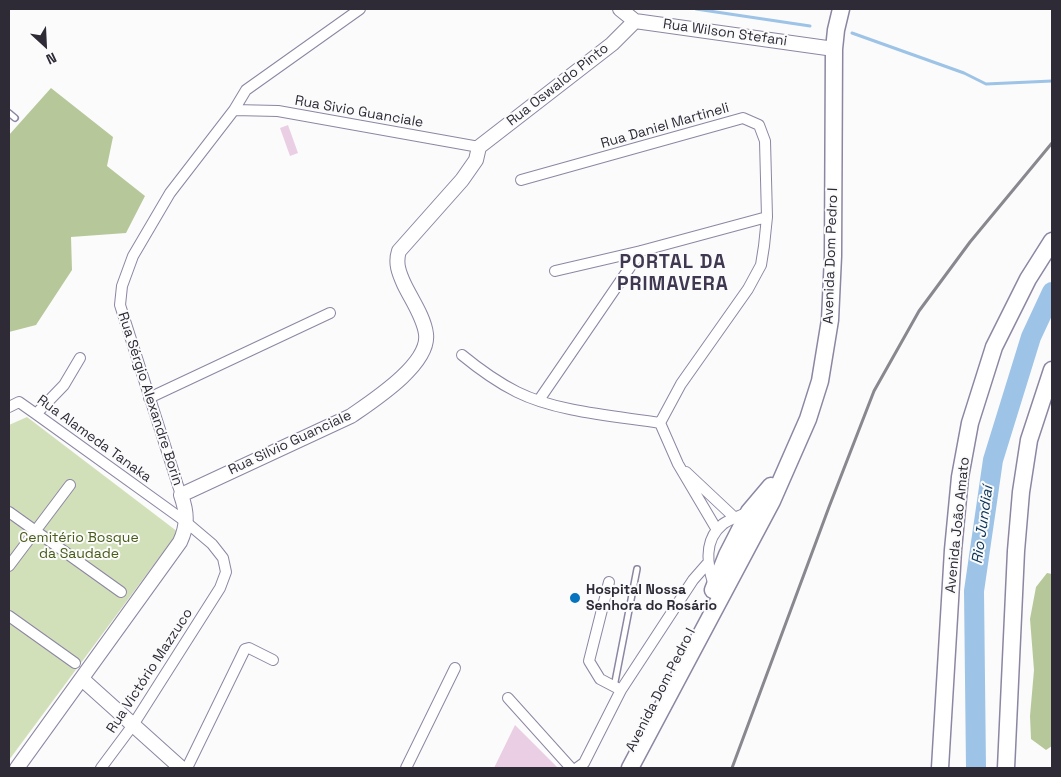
<!DOCTYPE html>
<html>
<head>
<meta charset="utf-8">
<style>
  body { margin:0 }
  #map { position:relative; width:1061px; height:777px; overflow:hidden; background:#fbfbfb; font-family:"Space Grotesk",sans-serif }
  canvas { display:block }
  .frame { position:absolute; inset:0; border:10px solid #2e2b37; pointer-events:none }
  .north { position:absolute; left:20px; top:20px; width:50px; height:50px; -webkit-text-stroke:4px #fbfbfb; paint-order:stroke; rotate:155deg; font-size:14px; font-weight:700; line-height:20px; text-align:center; color:#2e2b37 }
  .north::after { content:''; display:block; margin:auto; width:18px; height:22px; background:#2e2b37; clip-path:polygon(50% 0,100% 100%,50% 72%,0 100%) }
</style>
</head>
<body>
<div id="map">
<canvas width="1061" height="777"></canvas>
<div class="frame"></div>
<div class="north">N</div>
</div>
<script>
const ctx = document.querySelector('canvas').getContext('2d');
ctx.lineJoin = 'round';
function fillPath(path, color) {
  ctx.fillStyle = color;
  ctx.fill(path, 'evenodd');
}
function stroke(path, color, width, dash) {
  ctx.strokeStyle = color;
  ctx.lineWidth = width;
  ctx.lineCap = dash ? 'butt' : 'round';
  ctx.setLineDash(dash || []);
  ctx.stroke(path);
}
function write(font, color, halo, rows, align = 'center') {
  ctx.font = font + ' "Space Grotesk",sans-serif';
  ctx.lineWidth = 4;
  ctx.setLineDash([]);
  ctx.textBaseline = 'middle';
  ctx.strokeStyle = halo;
  ctx.fillStyle = color;
  for (const [text, x, y, turn = 0] of rows) {
    ctx.save();
    ctx.translate(x, y);
    ctx.rotate((+turn || 0) * Math.PI / 180);
    ctx.textAlign = isNaN(turn) ? turn : align;
    if (halo) ctx.strokeText(text, 0, 0);
    ctx.fillText(text, 0, 0);
    ctx.restore();
  }
}
fillPath(new Path2D(`
  M27,417L178,532L9,760V425Z`), '#d2e0ba');
fillPath(new Path2D(`
  M51,88L113,137L107,166L145,196L126,233L71,237L72,270L36,325L9,332V135Z
  M1047,573L1052,574V746L1046,750L1031,739L1030,716L1034,670L1030,619L1036,587Z`), '#b6c89a');
stroke(new Path2D(`
  M696,9L810,26
  M852,33L964,73L986,84L1052,81`), '#9dc3e7', 3);
stroke(new Path2D(`
  M976,768L974,591L993,460L1031,337L1052,292`), '#9dc3e7', 20);
fillPath(new Path2D(`
  M288,125L298,153L290,156L280,128Z
  M515,725L558,768H494Z`), '#eacee4');
const lane = new Path2D(`
  M9,113L15,118
  M614,687L637,569`);
const street = new Path2D(`
  M234,110L278,111L479,147
  M521,180L743,118L759,125L765,141L767,217L764,246L761,265L748,289L681,384L660,423
  M555,271L641,251L767,217
  M462,355C479,369 497,382 517,392C557,412 615,416 660,423
  M149,398L330,313
  M539,400L641,251
  M9,407L19,402L36,414L186,522L212,544L223,558L226,572L220,588L133,725L101,768
  M36,414L64,385L80,358
  M660,423L678,464L717,530
  M686,472L735,518
  M181,495L120,305L122,286L133,256L170,193L234,110L246,90L360,9
  M9,512L121,592
  M9,566L70,485
  M609,582L589,661L600,679L621,690L693,580L707,564
  M714,586C707,565 703,540 723,524C730,519 740,516 748,512
  M9,616L75,663
  M508,698L571,768
  M187,768L245,649L249,648L273,660
  M406,768L455,668
  M577,768L584,763L621,690`);
const secondary = new Path2D(`
  M620,9L635,21L834,49
  M82,679L181,768
  M17,768L180,542C188,525 187,512 181,495L351,416C374,400 430,364 426,334C424,317 411,299 404,284C399,273 395,263 399,251L462,180L476,160L479,147L612,44L635,21`);
const primary = new Path2D(`
  M713,590L727,555L749,512L771,486
  M630,768L772,501L808,419L820,381L830,320L833,256L834,49L836,30L841,9
  M940,768L953,550L960,477L970,423L994,347L1028,279L1052,241
  M1006,768L1016,551L1021,492L1029,440L1052,370`);
stroke(lane, '#8d86a2', 8);
stroke(street, '#8d86a2', 12);
stroke(secondary, '#8d86a2', 16);
stroke(primary, '#8d86a2', 19);
stroke(lane, '#fff', 5);
stroke(street, '#fff', 10);
stroke(secondary, '#fff', 14);
stroke(primary, '#fff', 16);
stroke(new Path2D(`
  M732,768L829,507L874,391L919,311L970,242L1052,143`), '#8a888f', 3);
for (const [x, y, r, color] of [
  [575,598,6,"#0573be"]
]) {
  const dot = new Path2D();
  dot.arc(x, y, r, 0, 2 * Math.PI);
  ctx.fillStyle = color;
  ctx.fill(dot);
  stroke(dot, '#fbfbfb', 2);
}
write('14px', '#2e2b37', '#fbfbfb', [
  ["Rua Wilson Stefani",725,33,8],
  ["Rua Oswaldo Pinto",558,85,-38],
  ["Rua Sivio Guanciale",359,112,10],
  ["Rua Daniel Martineli",665,126,-16],
  ["Avenida Dom Pedro I",831,256,-88],
  ["Rua Sérgio Alexandre Borin",150,399,72],
  ["Rua Alameda Tanaka",94,439,36],
  ["Rua Silvio Guanciale",290,443,-25],
  ["Avenida João Amato",958,525,-84],
  ["Rua Victório Mazzuco",150,671,-57],
  ["Avenida Dom Pedro I",661,690,-63]
]);
write('14px', '#485c18', '#fbfbfb', [
  ["Cemitério Bosque",79,538],
  ["da Saudade",79,554]
]);
write('bold 14px', '#2e2b37', '#fbfbfb', [
  ["Hospital Nossa",586,590],
  ["Senhora do Rosário",586,606]
], 'left');
write('italic 15px', '#0a3558', '#fbfbfb', [
  ["Rio Jundiaí",983,525,-82]
]);
ctx.letterSpacing = '1px';
write('bold 19px', '#3f3850', '#fbfbfb', [
  ["PORTAL DA",673,263],
  ["PRIMAVERA",673,285]
]);
ctx.letterSpacing = '0px';
</script>
</body>
</html>
